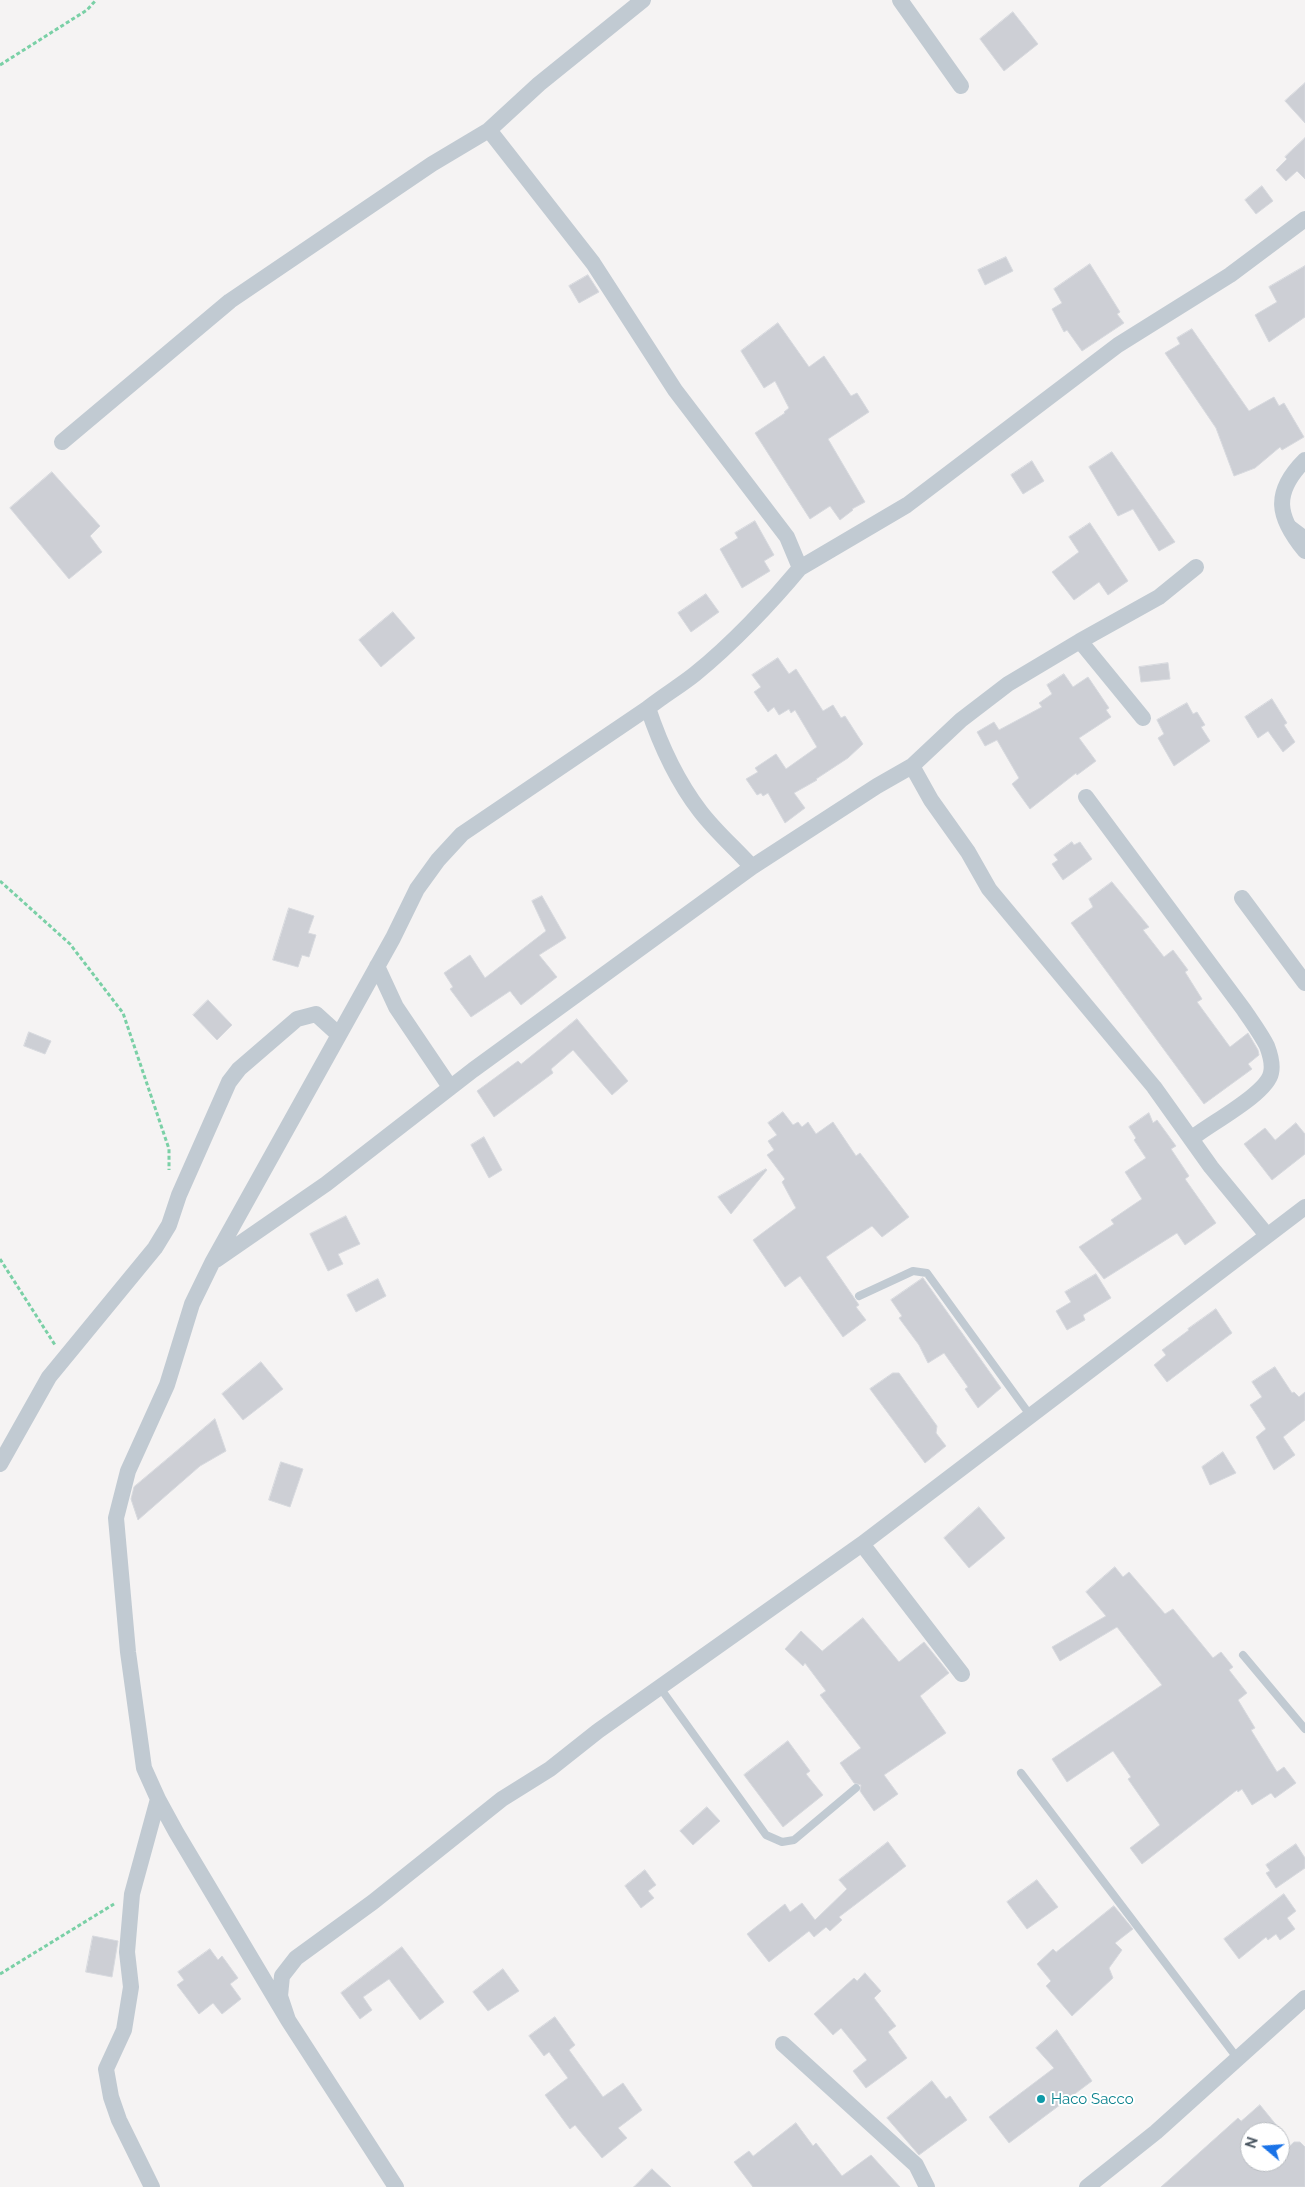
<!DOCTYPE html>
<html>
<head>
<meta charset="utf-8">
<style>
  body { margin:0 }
  #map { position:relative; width:1305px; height:2187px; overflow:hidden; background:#f5f3f3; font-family:Raleway,sans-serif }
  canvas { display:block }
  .north { position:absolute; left:1240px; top:2122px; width:50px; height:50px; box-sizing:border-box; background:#fff; border:1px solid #b7bbc0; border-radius:50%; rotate:288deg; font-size:14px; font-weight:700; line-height:20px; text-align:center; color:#4a5661 }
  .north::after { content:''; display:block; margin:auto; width:18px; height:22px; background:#1a73e8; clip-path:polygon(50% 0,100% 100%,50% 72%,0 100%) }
</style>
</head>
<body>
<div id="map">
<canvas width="1305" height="2187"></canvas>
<div class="north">N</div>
</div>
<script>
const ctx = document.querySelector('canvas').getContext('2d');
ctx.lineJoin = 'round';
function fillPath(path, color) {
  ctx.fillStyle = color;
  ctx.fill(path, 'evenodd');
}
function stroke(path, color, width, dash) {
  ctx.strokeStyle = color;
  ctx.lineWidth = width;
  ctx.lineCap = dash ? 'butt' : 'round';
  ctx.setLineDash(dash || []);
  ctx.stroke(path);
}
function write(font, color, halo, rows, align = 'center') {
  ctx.font = font + ' Raleway,sans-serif';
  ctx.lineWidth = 4;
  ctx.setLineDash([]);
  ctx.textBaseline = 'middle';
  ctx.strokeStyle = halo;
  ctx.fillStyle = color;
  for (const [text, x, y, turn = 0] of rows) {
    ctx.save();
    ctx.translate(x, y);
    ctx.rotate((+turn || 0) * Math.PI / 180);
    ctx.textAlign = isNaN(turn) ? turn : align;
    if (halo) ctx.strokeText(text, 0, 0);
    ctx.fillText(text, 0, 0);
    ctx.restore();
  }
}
const building = new Path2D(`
  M1013,12L1038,44L1004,71L980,39Z
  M1305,83V123L1285,101Z
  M1305,138V179L1297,171L1286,181L1276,170L1287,159L1285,157Z
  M1262,186L1273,201L1256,214L1245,200Z
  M1006,257L1013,271L985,285L978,270Z
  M1090,264L1120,312L1117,314L1124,323L1082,351L1067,330L1064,332L1052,309L1062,303L1054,289Z
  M1305,266V317L1269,342L1255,315L1277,302L1269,287Z
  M588,275L599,292L579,303L569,286Z
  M778,323L809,367L824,356L851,396L857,393L869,412L828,439L865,502L852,509L853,510L840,520L830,506L810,519L755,433L785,413L784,412L789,408L775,381L764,388L741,351Z
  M1192,329L1249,411L1274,397L1279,406L1284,403L1304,437L1282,450L1280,447L1255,468L1234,476L1216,428L1165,353L1180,344L1177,338Z
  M1112,452L1175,542L1159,551L1133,509L1118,516L1089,467Z
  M1032,461L1044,481L1023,494L1011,475Z
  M52,472L100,526L90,536L102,552L69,579L10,508Z
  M755,521L774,555L764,561L770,571L742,588L720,549L738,538L735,533Z
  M1090,523L1128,581L1108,595L1099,582L1074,600L1052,572L1079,552L1069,537Z
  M706,594L719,612L691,632L678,613Z
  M393,612L415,638L381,667L359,640Z
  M778,658L789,674L796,669L823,711L833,705L841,718L845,716L863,744L848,758L816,779L817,780L794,793L805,808L785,823L768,793L763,796L761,793L757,795L746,779L758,772L755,768L776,754L786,769L817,747L795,710L791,713L789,709L779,715L774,707L768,712L754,692L761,687L752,675Z
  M1168,663L1170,679L1141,682L1139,667Z
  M1064,674L1073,687L1088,677L1109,708L1106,710L1111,717L1079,738L1096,761L1077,775L1076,773L1030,809L1012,784L1019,778L997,740L985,746L977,732L994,722L999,730L1042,707L1039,703L1052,694L1047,685Z
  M1272,699L1287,723L1284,725L1295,742L1283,752L1268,731L1258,738L1245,717Z
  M1187,703L1193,714L1197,712L1205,725L1201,727L1210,741L1174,766L1158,738L1164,734L1157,720Z
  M1072,842L1074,845L1080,842L1092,859L1063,880L1052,864L1058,860L1054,855Z
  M1112,882L1149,927L1143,930L1164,957L1173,950L1188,970L1185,972L1202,999L1197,1002L1230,1047L1248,1033L1258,1050L1259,1055L1248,1064L1252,1069L1204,1104L1071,923L1093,907L1089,899Z
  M542,896L566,938L539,955L557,977L521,1005L510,991L471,1017L450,989L453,987L444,973L470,955L485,978L546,931L532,901Z
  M289,908L314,916L308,933L316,935L309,957L302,955L298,967L273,960Z
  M208,1000L232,1025L217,1040L193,1015Z
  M577,1019L628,1081L612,1095L573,1050L551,1069L553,1073L494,1117L477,1091L518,1061L521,1064Z
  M29,1032L51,1041L45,1054L24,1046Z
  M783,1112L793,1125L798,1122L802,1127L808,1122L816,1134L833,1122L856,1156L860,1153L909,1217L882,1237L872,1226L826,1257L859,1305L856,1307L866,1320L843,1337L800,1276L785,1287L753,1240L796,1208L782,1182L785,1179L767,1155L774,1150L768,1141L777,1135L768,1123Z
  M1149,1113L1153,1123L1157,1120L1176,1146L1171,1149L1189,1176L1185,1179L1216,1223L1185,1245L1177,1233L1104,1279L1079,1247L1114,1224L1111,1220L1142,1199L1125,1172L1146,1158L1134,1140L1136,1138L1129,1127Z
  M1296,1123L1305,1134V1154L1272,1180L1244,1144L1265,1128L1275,1140Z
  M484,1137L502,1170L489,1178L471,1145Z
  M766,1169L767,1170L731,1214L718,1197Z
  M346,1216L360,1244L338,1254L343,1264L328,1271L310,1234Z
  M1096,1274L1111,1298L1083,1315L1085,1320L1067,1330L1056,1311L1071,1302L1065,1292Z
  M923,1278L1001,1388L978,1408L965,1389L968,1387L944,1353L928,1363L919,1345L899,1318L902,1316L891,1300Z
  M378,1279L386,1296L356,1312L347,1295Z
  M1216,1309L1232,1333L1167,1382L1154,1365L1166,1355L1162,1350L1189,1330L1188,1329Z
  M261,1362L283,1389L243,1420L222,1394Z
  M1275,1367L1292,1393L1294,1392L1299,1397L1305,1392V1420L1283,1437L1295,1455L1274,1470L1256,1437L1266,1429L1250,1405L1262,1397L1252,1382Z
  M893,1373H899L937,1426L936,1433L946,1446L925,1463L870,1389Z
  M215,1419L226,1451L200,1466L138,1520L131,1499L134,1487Z
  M1223,1452L1236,1473L1210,1485L1202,1467Z
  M281,1462L303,1469L290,1507L269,1500Z
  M979,1507L1005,1538L969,1568L944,1538Z
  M1115,1567L1123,1577L1129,1572L1165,1614L1173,1609L1213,1658L1221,1652L1233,1667L1229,1670L1247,1693L1238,1700L1255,1728L1251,1730L1277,1772L1284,1767L1296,1783L1275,1798L1271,1793L1252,1805L1242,1789L1238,1792L1237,1790L1142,1864L1130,1848L1160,1825L1128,1779L1131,1777L1113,1751L1067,1782L1052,1759L1162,1685L1117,1627L1060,1661L1052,1647L1106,1616L1086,1592Z
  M863,1618L899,1662L924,1642L949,1673L920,1696L946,1733L884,1775L898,1794L874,1811L860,1791L861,1785L854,1783L840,1763L861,1748L820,1695L826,1691L805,1663L803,1666L785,1649L801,1631L822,1651Z
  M788,1741L810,1771L806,1774L823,1795L783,1827L744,1775Z
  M707,1807L720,1821L693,1845L680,1831Z
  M888,1842L906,1866L839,1917L842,1920L830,1931L826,1927L814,1937L809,1931L769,1962L747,1934L785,1904L790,1912L802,1903L815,1920L847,1889L839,1880Z
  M1296,1844L1305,1858V1868L1276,1888L1266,1873L1270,1871L1266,1865Z
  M645,1870L656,1885L648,1891L654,1898L641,1908L625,1886Z
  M1037,1880L1058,1907L1027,1929L1007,1902Z
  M1284,1894L1296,1911L1287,1918L1295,1929L1280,1940L1276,1934L1268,1940L1266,1937L1239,1959L1224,1939Z
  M1114,1906L1133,1929L1115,1943L1122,1950L1109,1968L1113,1978L1072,2016L1046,1986L1051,1981L1037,1964L1053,1949L1056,1952Z
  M93,1936L118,1941L112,1977L86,1972Z
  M402,1947L444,2002L420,2020L389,1979L363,1997L372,2010L360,2019L341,1993Z
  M210,1949L218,1960L222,1956L238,1978L230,1984L241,1999L222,2014L213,2003L199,2014L177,1985L184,1980L178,1972Z
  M503,1969L519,1991L488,2011L473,1992Z
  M865,1973L881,1991L874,1998L896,2026L888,2032L907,2058L866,2088L853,2071L867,2060L841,2028L833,2035L814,2014L854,1978L857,1981Z
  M555,2017L575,2045L569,2050L603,2097L623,2083L642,2110L618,2128L627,2138L602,2158L575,2125L570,2129L545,2095L568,2078L549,2052L544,2056L529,2036Z
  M1057,2030L1092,2081L1009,2143L989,2117L1054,2068L1036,2048Z
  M932,2081L946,2099L950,2096L967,2120L919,2155L887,2118Z
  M1260,2105L1282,2132H1250V2162H1280V2155L1294,2142H1300L1305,2147V2187H1161L1238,2118L1241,2121Z
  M796,2123L813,2146L816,2143L842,2176L871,2155L900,2187H753L734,2162L749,2151L753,2156Z
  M652,2169L671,2187H634Z`);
fillPath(building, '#cdcfd5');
stroke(building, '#d7d9de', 1);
stroke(new Path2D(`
  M0,65L87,10L96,0
  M0,881L70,944L123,1013L169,1149V1170
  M0,1259L55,1345
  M0,1974L114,1904`), '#7ad0a6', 3, [4, 2.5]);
stroke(new Path2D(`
  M1289,522L1305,534
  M859,1296L913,1271L927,1273L1030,1415
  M1243,1655L1305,1729
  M661,1689L766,1835L782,1842L794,1840L856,1788
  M1021,1773L1238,2059`), '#c1cad2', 8);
stroke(new Path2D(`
  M900,0L961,86
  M489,130L539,84L643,0
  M62,442L230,301L432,164L489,130L593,263L675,390L787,537L800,568C771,603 731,645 695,674C680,686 663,696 648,708C660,744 677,781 700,811C716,832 735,848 752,867L877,786L912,766
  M1305,460C1272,493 1277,517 1305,551
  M1196,567L1159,597L1080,641L1008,684L961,720L912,766L931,800L968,852L989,889L1154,1087L1211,1167L1266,1234
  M800,568L907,505L1118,345L1230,275L1305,219
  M1080,641L1143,718
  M1086,797L1244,1010C1252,1022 1261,1034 1267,1046C1270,1054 1273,1065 1271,1073C1267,1094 1209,1124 1191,1139
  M1242,898L1305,983
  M377,966L396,1007L450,1087
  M216,1260L326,1184L473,1070L752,867
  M0,1464L49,1377L155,1248L169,1225L179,1195L229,1082L239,1069L297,1019L316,1014L338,1034
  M862,1544L962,1674
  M288,2020L176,1832L158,1799L144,1768L128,1652L116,1518L128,1471L167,1385L192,1304L212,1263L393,938L417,889L438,860L462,834L648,708
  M783,2044L916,2165L927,2187
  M152,2187L119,2120L111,2097L106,2069L124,2030L131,1987L127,1952L132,1894L158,1799
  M396,2187L288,2020L280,1996L282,1976L296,1958L373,1902L502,1799L550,1769L598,1731L862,1544L1305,1207
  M1087,2187L1156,2132L1305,1998`), '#c1cad2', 16);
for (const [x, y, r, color] of [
  [1041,2099,5,"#0f9aa8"]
]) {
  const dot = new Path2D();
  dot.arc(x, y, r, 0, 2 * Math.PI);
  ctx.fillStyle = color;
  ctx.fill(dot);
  stroke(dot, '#fff', 2);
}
write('15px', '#0d838f', '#fff', [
  ["Haco Sacco",1051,2099]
], 'left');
</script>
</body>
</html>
